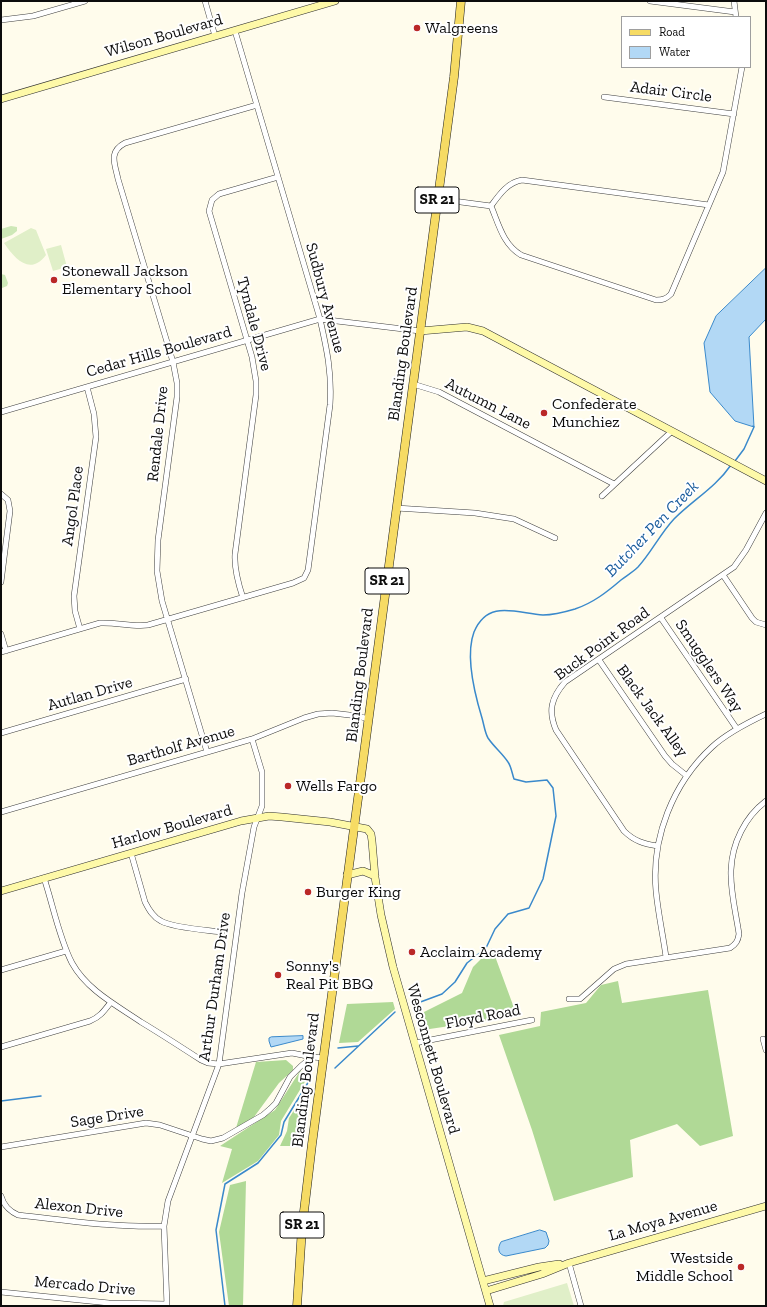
<!DOCTYPE html>
<html>
<head>
<meta charset="utf-8">
<style>
  body { margin:0 }
  #map { position:relative; width:767px; height:1307px; overflow:hidden; background:#fffcec; font-family:"Zilla Slab",serif }
  canvas { display:block }
  .frame { position:absolute; inset:0; border:2px solid #0c0c0c; pointer-events:none }
  .legend { position:absolute; left:621px; top:16px; width:130px; height:52px; box-sizing:border-box; background:#fff; border:1px solid #9e9e9e; margin:0; padding:5px 7px; list-style:none; font-size:12px; color:#0c0c0c }
  .legend li { display:flex; align-items:center; gap:8px; height:20px }
  .legend b { width:20px; border:1px solid #9e9e9e }
</style>
</head>
<body>
<div id="map">
<canvas width="767" height="1307"></canvas>
<div class="frame"></div>
<ul class="legend">
<li><b style="height:5px;background:#f6db64"></b>Road</li>
<li><b style="height:11px;background:#b2d8f5"></b>Water</li>
</ul>
</div>
<script>
const ctx = document.querySelector('canvas').getContext('2d');
ctx.lineJoin = 'round';
function fillPath(path, color) {
  ctx.fillStyle = color;
  ctx.fill(path, 'evenodd');
}
function stroke(path, color, width, dash) {
  ctx.strokeStyle = color;
  ctx.lineWidth = width;
  ctx.lineCap = dash ? 'butt' : 'round';
  ctx.setLineDash(dash || []);
  ctx.stroke(path);
}
function write(font, color, halo, rows, align = 'center') {
  ctx.font = font + ' "Zilla Slab",serif';
  ctx.lineWidth = 4;
  ctx.setLineDash([]);
  ctx.textBaseline = 'middle';
  ctx.strokeStyle = halo;
  ctx.fillStyle = color;
  for (const [text, x, y, turn = 0] of rows) {
    ctx.save();
    ctx.translate(x, y);
    ctx.rotate((+turn || 0) * Math.PI / 180);
    ctx.textAlign = isNaN(turn) ? turn : align;
    if (halo) ctx.strokeText(text, 0, 0);
    ctx.fillText(text, 0, 0);
    ctx.restore();
  }
}
fillPath(new Path2D(`
  M11,226L17,227V231L12,235L1,239V229Z
  M1,274L5,275L8,283L7,286L2,288Z`), '#cee8b7');
fillPath(new Path2D(`
  M492,948L517,1016L423,1030L420,1014L462,993L473,967Z
  M618,981L622,1003L708,990L733,1136L700,1146L677,1124L630,1140L633,1177L554,1201L532,1130L499,1035L540,1026L541,1012L586,1003L601,985Z
  M393,1002L395,1009L358,1042L339,1043L347,1004Z
  M286,1060L293,1066V1070L279,1083L254,1117L236,1128L256,1062Z
  M300,1071L309,1075L281,1121L279,1135L258,1161L222,1183L232,1149L220,1146L275,1110Z
  M300,1101L306,1104L301,1146H280L287,1131L289,1118Z
  M246,1181L243,1306H229L219,1232L230,1185Z`), '#b0d996');
fillPath(new Path2D(`
  M31,228L36,230L46,255C30,276 15,259 4,243Z
  M61,245L67,267L53,271L46,249Z
  M567,1283L574,1306H503L504,1302Z`), '#e0efc8');
const water = new Path2D(`
  M766,268V319L749,337L754,427L735,421L710,392L704,343L716,316Z
  M303,1036V1039L271,1047L269,1041V1038L271,1037Z
  M540,1230L546,1232L549,1241L548,1245L545,1248L506,1256C498,1255 497,1248 501,1242Z`);
fillPath(water, '#b2d8f5');
stroke(water, '#3a89cb', 1);
stroke(new Path2D(`
  M735,461L744,449L754,427L753,426
  M415,1004L442,994L455,982L467,963L486,948L495,929L508,914L529,908L543,879L556,816L553,788L547,780L526,782L514,779C512,773 511,766 508,762C502,753 494,747 488,738C485,733 484,725 482,718C475,695 465,656 474,632C488,599 516,613 543,615C553,615 565,612 575,609C593,603 607,592 621,580C626,576 633,572 638,567C651,553 660,534 674,519C693,500 716,487 731,465
  M338,1048L358,1046
  M335,1068L395,1012
  M1,1101L41,1096
  M225,1306L216,1230L225,1184L258,1163L281,1135L284,1122L309,1081`), '#3a89cb', 1.5);
const street = new Path2D(`
  M205,1L215,36
  M650,1L735,12
  M734,1L736,17
  M1,20L33,16L85,1
  M604,97L734,114
  M438,199L491,206
  M491,206C499,225 503,244 521,255L656,300C663,300 666,299 671,294L723,172L742,67
  M491,206C499,195 508,182 522,180L709,205
  M413,384L439,392L614,484
  M1,412L320,319L420,331
  M1,494L8,500L10,511L1,582
  M602,496L672,431
  M396,508L475,513L514,519L555,538
  M723,575L752,618L756,622L766,625
  M243,598C238,583 234,569 235,554L256,395V381L252,357L209,211L212,200L219,194L278,177
  M661,618L737,729
  M80,629L75,611L74,596L96,437L94,414L87,387
  M1,634L6,651
  M1,652L100,623C116,622 132,627 148,625L293,583L304,578L308,570L330,405C332,373 327,350 320,319L235,31
  M599,660L665,756L672,764L687,776
  M1,733L186,679
  M207,752L162,601L157,571L158,540L177,397V383L173,362L118,179C115,164 108,152 125,143L257,105
  M1,812L252,739L304,718L318,714L332,713L358,716L368,719
  M658,846C644,844 634,841 624,831L556,730C548,711 551,698 565,682L734,567L746,550L766,513
  M131,853L145,902C149,910 153,917 161,921C173,928 207,930 222,932
  M44,878C53,905 59,938 72,963C87,990 116,1005 141,1022C161,1034 181,1047 201,1060L208,1063L219,1064L292,1053L312,1057
  M666,957C663,935 658,913 656,891C651,838 673,783 712,747C727,733 747,723 766,714
  M1,970L66,951
  M569,999H580L614,969L626,964L730,948C736,944 738,941 739,934C736,913 730,891 731,870C732,843 745,817 766,801
  M763,1039L766,1050
  M415,1043L532,1020
  M1,1047L90,1021C100,1017 104,1011 111,1002
  M1,1147L146,1123L160,1125L202,1139L211,1141L223,1138L263,1115L270,1109L276,1103L290,1077L301,1066L312,1057L324,1058
  M1,1196C4,1206 9,1211 18,1215C66,1220 115,1228 164,1226
  M569,1263L581,1306
  M1,1292L109,1303L167,1304
  M167,1306L164,1226L168,1201L219,1064L242,893L254,827L262,806V772L252,739`);
const secondary = new Path2D(`
  M1,99L335,1
  M420,331L467,327L483,331L766,481
  M347,875L363,871L375,876
  M1,891L241,821L269,816L282,817L330,822L367,829L371,834L372,841L375,877L381,915L393,967L490,1306
  M483,1281L539,1267L559,1264
  M486,1291L542,1274L569,1263L766,1206`);
const primary = new Path2D(`
  M297,1306L302,1228L312,1144L454,77L461,1`);
stroke(street, '#3f3f3f', 6);
stroke(secondary, '#2e2e2e', 8);
stroke(primary, '#1d1d1d', 9);
stroke(street, '#fff', 5);
stroke(secondary, '#fef9a8', 7);
stroke(primary, '#f6db64', 8);
for (const [x, y, r, color] of [
  [417,28,4,"#ba2827"],
  [54,280,4,"#ba2827"],
  [544,413,4,"#ba2827"],
  [288,786,4,"#ba2827"],
  [308,892,4,"#ba2827"],
  [412,952,4,"#ba2827"],
  [278,975,4,"#ba2827"],
  [741,1267,4,"#ba2827"]
]) {
  const dot = new Path2D();
  dot.arc(x, y, r, 0, 2 * Math.PI);
  ctx.fillStyle = color;
  ctx.fill(dot);
  stroke(dot, '#fff', 1.5);
}
for (const [x, y, w] of [
  [437,200,44],
  [387,581,44],
  [302,1225,44]
]) {
  const box = new Path2D();
  box.roundRect(x - w / 2, y - 13, w, 26, 3);
  ctx.fillStyle = '#fff';
  ctx.fill(box);
  stroke(box, '#0c0c0c', 1);
}
write('bold 15px', '#0c0c0c', null, [
  ["SR 21",437,200],
  ["SR 21",387,581],
  ["SR 21",302,1225]
]);
write('16px', '#0c0c0c', '#fff', [
  ["Walgreens",425,28],
  ["Stonewall Jackson",62,271],
  ["Elementary School",62,289],
  ["Confederate",552,404],
  ["Munchiez",552,422],
  ["Wells Fargo",296,786],
  ["Burger King",316,892],
  ["Acclaim Academy",420,952],
  ["Sonny's",286,966],
  ["Real Pit BBQ",286,984],
  ["Westside",733,1258,"right"],
  ["Middle School",733,1276,"right"]
], 'left');
write('16px', '#0c0c0c', '#fff', [
  ["Wilson Boulevard",164,36,-16],
  ["Adair Circle",671,92,7],
  ["Sudbury Avenue",325,298,75],
  ["Tyndale Drive",254,324,75],
  ["Cedar Hills Boulevard",159,352,-16],
  ["Blanding Boulevard",403,354,-82],
  ["Autumn Lane",488,404,27],
  ["Rendale Drive",158,434,-84],
  ["Angol Place",73,506,-82],
  ["Buck Point Road",602,644,-36],
  ["Smugglers Way",709,666,56],
  ["Blanding Boulevard",360,675,-83],
  ["Autlan Drive",90,694,-16],
  ["Black Jack Alley",652,711,54],
  ["Bartholf Avenue",181,746,-16],
  ["Harlow Boulevard",172,827,-16],
  ["Arthur Durham Drive",215,987,-82],
  ["Floyd Road",483,1017,-11],
  ["Wesconnett Boulevard",433,1059,74],
  ["Blanding Boulevard",306,1080,-83],
  ["Sage Drive",107,1117,-9],
  ["Alexon Drive",79,1208,6],
  ["La Moya Avenue",663,1221,-16],
  ["Mercado Drive",85,1286,5]
]);
write('italic 17px', '#185b9c', '#fff', [
  ["Butcher Pen Creek",652,529,-46]
]);
</script>
</body>
</html>
